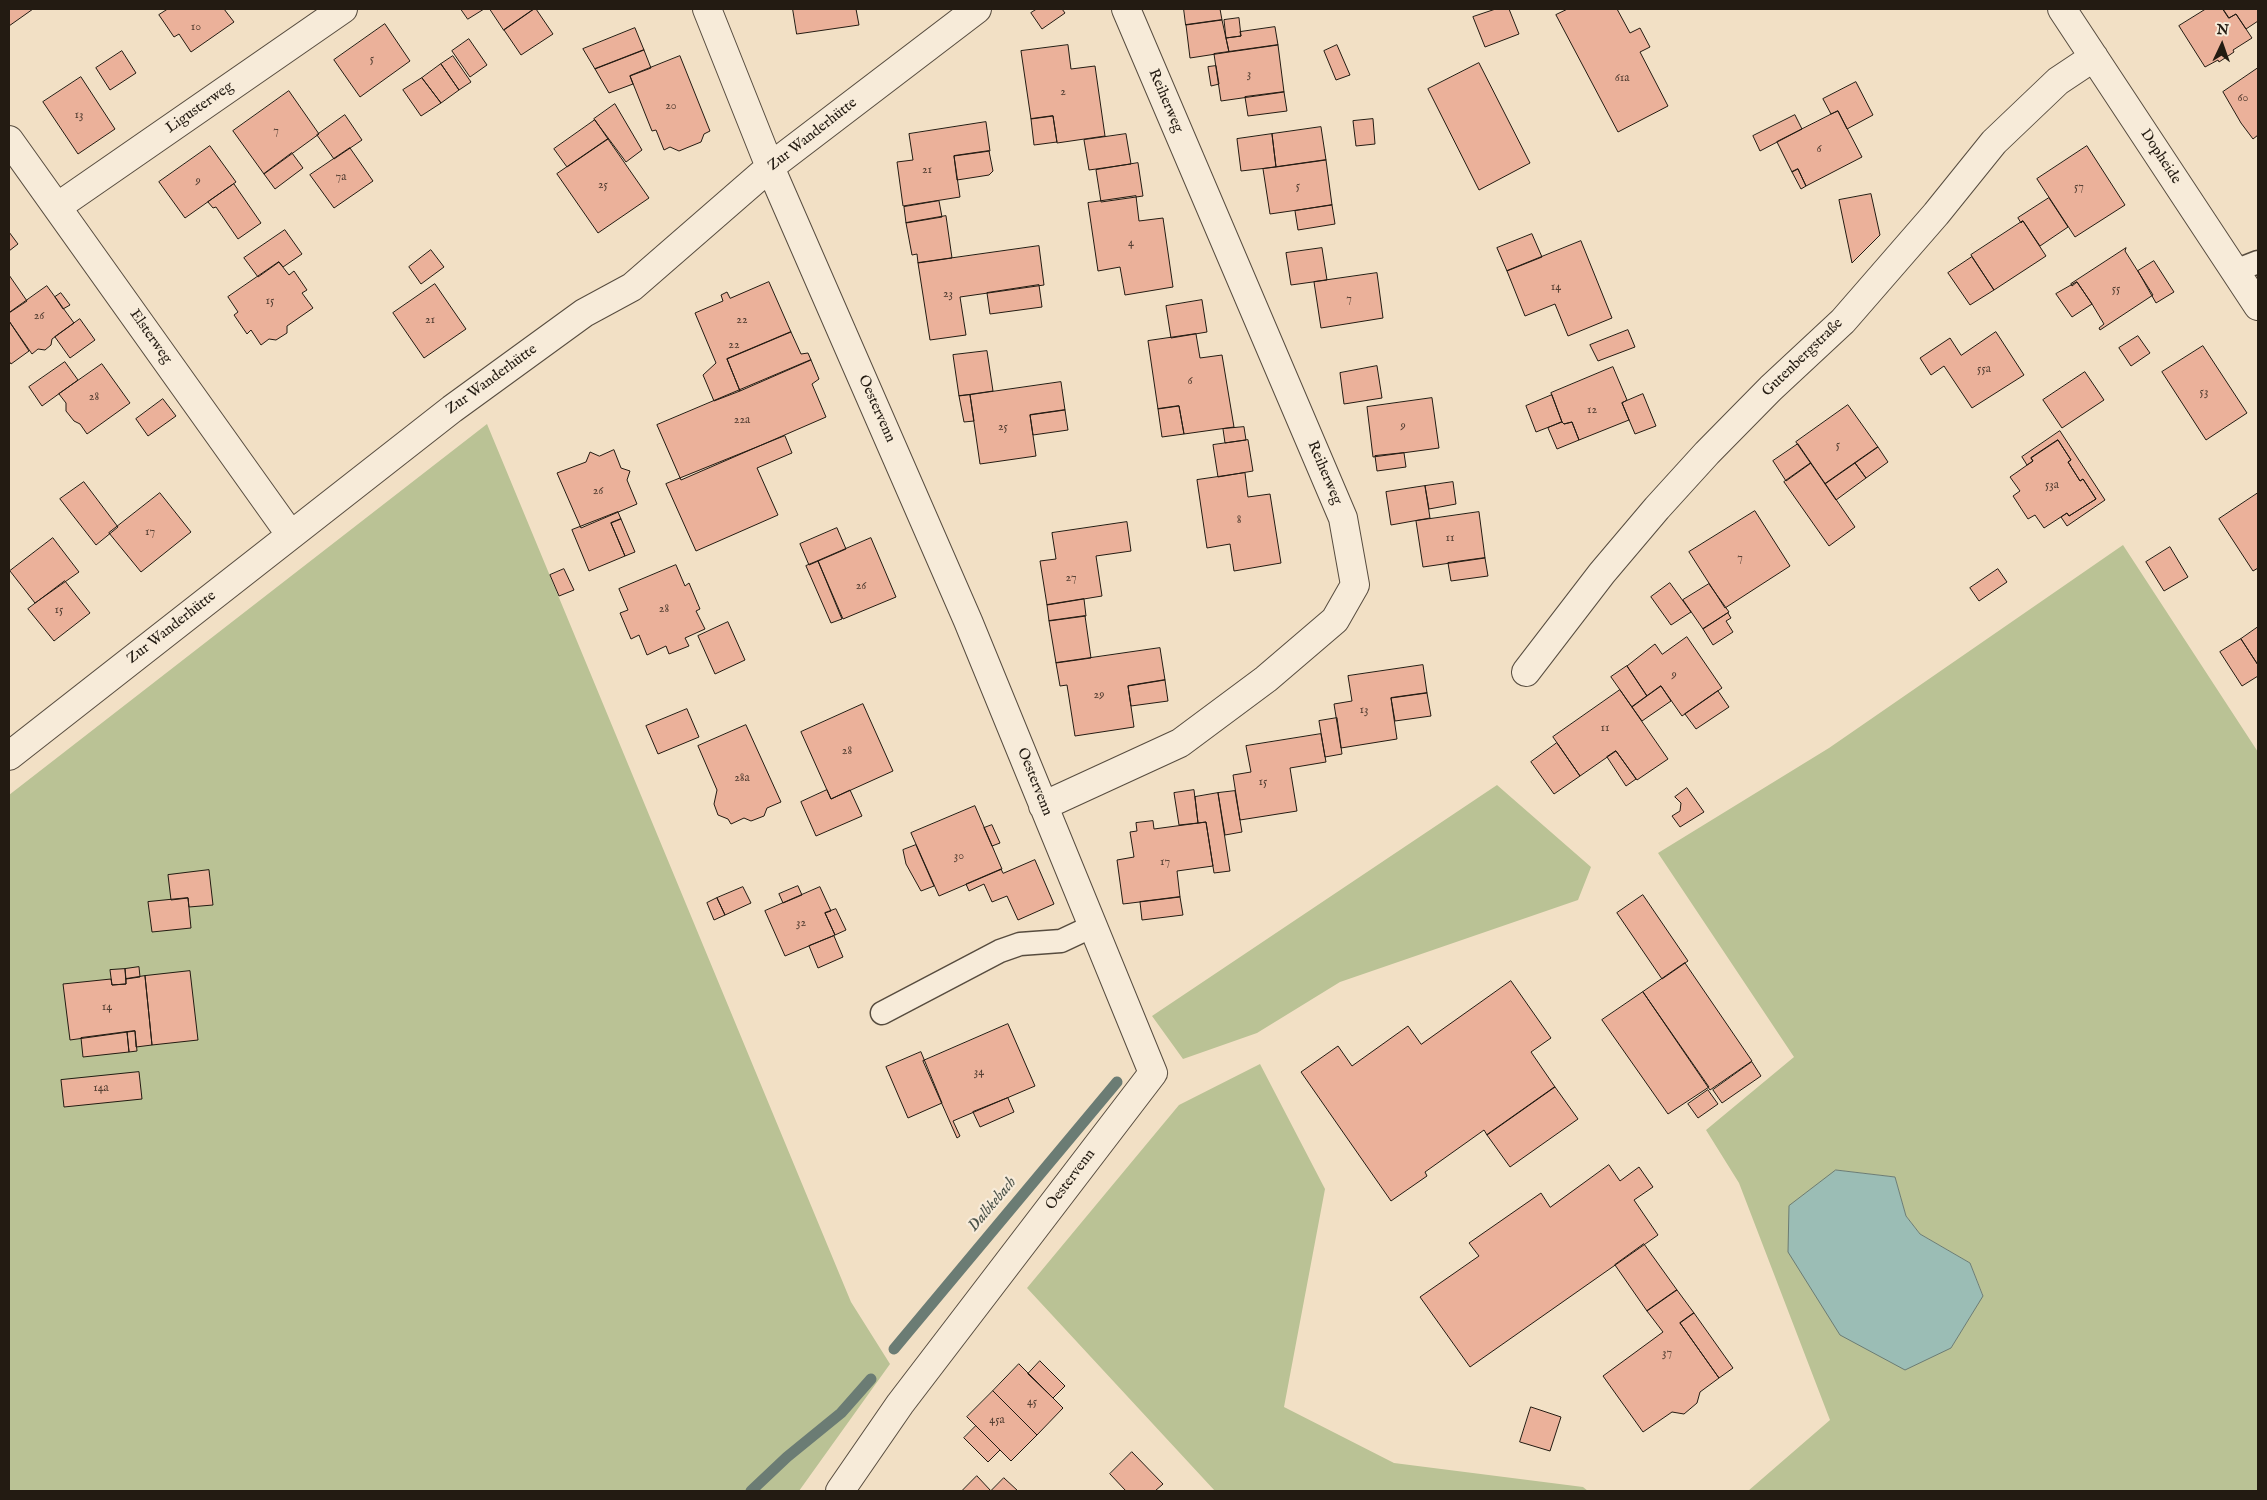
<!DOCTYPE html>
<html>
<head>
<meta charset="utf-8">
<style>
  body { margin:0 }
  #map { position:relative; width:2267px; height:1500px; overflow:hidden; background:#f2e0c5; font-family:"IM FELL English",serif }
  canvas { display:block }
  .frame { position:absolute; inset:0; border:10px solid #231b12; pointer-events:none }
  .north { position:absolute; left:2197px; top:20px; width:50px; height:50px; -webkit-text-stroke:4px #f7ebd9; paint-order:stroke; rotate:3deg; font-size:14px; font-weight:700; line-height:20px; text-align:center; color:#231b12 }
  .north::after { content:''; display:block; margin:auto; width:18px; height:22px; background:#231b12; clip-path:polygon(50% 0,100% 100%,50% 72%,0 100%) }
</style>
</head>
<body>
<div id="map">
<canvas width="2267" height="1500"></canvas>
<div class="frame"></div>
<div class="north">N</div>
</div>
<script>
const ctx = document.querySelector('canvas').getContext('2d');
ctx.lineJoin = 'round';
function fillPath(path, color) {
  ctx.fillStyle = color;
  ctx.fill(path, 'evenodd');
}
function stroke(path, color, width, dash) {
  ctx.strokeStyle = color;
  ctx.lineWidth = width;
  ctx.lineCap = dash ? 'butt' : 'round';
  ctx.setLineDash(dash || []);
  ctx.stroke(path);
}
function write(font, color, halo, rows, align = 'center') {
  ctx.font = font + ' "IM FELL English",serif';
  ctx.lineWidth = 4.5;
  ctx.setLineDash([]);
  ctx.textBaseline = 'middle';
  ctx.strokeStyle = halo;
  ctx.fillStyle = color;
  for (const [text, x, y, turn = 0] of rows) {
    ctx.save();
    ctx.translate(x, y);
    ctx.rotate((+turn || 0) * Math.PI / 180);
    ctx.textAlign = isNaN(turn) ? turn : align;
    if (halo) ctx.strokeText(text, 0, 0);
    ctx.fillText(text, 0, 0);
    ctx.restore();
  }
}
fillPath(new Path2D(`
  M487,424L851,1302L890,1364L799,1491H9V795Z
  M2123,545L2258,752V1491H1748L1830,1420L1739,1183L1706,1130L1794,1057L1658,853L1829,748ZM1836,1170L1895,1177L1906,1216L1920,1234L1970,1263L1983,1295L1951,1348Z
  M1497,785L1591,867L1578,900L1340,982L1257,1033L1183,1059L1152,1016Z
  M1260,1064L1325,1189L1284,1407L1394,1463L1583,1487L1588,1491H1215L1027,1288L1179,1105Z`), '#bac295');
const water = new Path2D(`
  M1836,1170L1895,1177L1906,1216L1920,1234L1970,1263L1983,1296L1951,1348L1905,1370L1840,1335L1788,1252L1789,1206Z`);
fillPath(water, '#9bbdb5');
stroke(water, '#6b7c74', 1);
stroke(new Path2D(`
  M894,1349L1117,1082
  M751,1491L787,1457L841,1413L871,1379`), '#6b7c74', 11);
const building = new Path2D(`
  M9,9H33L9,26Z
  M168,9H224L234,22L191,52L179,34L174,37L159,15Z
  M461,9H484L468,19Z
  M490,9H534L504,30Z
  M534,9H536L553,34L521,55L504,30Z
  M793,9H856L859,25L797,34Z
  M1037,9H1062L1065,13L1042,29L1031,13Z
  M1184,9H1220L1222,20L1186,25Z
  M1496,9H1509L1519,34L1485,47L1473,17Z
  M1568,9H1617L1630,33L1640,28L1650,47L1640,52L1668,106L1618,132L1556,15Z
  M2206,9H2223L2229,18L2236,14L2252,38L2233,50L2234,52L2219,62L2218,60L2205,67L2179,26Z
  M2223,9H2258V21L2246,29L2236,14L2229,18Z
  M1239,18L1241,36L1226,38L1224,20Z
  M1222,20L1229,52L1190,58L1186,25Z
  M385,24L410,61L360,97L334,60Z
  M1275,27L1278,45L1229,52L1226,38L1241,36L1240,32Z
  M635,28L644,50L595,69L583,49Z
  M469,39L487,65L470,77L452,51Z
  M1068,45L1071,69L1095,66L1105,136L1057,143L1053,116L1031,119L1021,51Z
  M1278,45L1284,92L1221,101L1214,54Z
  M1337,45L1350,75L1336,80L1324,51Z
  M644,50L651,68L630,76L633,84L609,93L595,69Z
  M122,51L136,73L110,90L96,68Z
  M453,56L471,82L459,90L441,64Z
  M680,56L710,131L704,134L701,142L679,151L670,147L664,150L656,130L652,131L630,76Z
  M1479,63L1530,163L1479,190L1428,89Z
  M441,64L459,90L441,103L422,78Z
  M1216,66L1219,84L1211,86L1208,67Z
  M2258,68V135L2253,139L2241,123L2223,92Z
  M81,77L115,129L78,154L43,102Z
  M422,78L441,103L421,116L403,90Z
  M1856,82L1873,115L1847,129L1838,111L1831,114L1823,99Z
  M289,91L319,134L264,174L233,131Z
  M1284,92L1287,111L1248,116L1245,97Z
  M615,104L642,150L626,162L594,119Z
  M1838,111L1862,157L1806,186L1798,169L1792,172L1777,142Z
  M345,115L362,140L334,159L317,135Z
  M1795,115L1802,129L1760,151L1753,136Z
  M1053,116L1057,142L1034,145L1031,119Z
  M1373,119L1375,144L1356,146L1353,121Z
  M595,120L608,139L567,167L554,149Z
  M986,122L990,151L954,156L960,197L903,206L897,162L913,160L909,134Z
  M1321,127L1326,160L1276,167L1272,134Z
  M1126,134L1131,164L1089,170L1084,140Z
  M1272,134L1276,167L1241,171L1237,139Z
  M608,139L649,198L598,233L557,174Z
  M210,146L236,182L185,218L159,182Z
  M2087,146L2125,205L2075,237L2037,179Z
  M350,148L373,181L334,208L310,175Z
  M989,151L993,171L989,175L957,180L954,156Z
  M292,153L303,168L275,189L264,174Z
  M1326,160L1332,205L1270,214L1263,169Z
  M1138,163L1143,196L1101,202L1096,170Z
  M1798,169L1806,186L1801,189L1792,172Z
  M234,184L261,223L238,239L216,207L213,208L208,202Z
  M1871,194L1880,235L1852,263L1839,200Z
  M1136,196L1139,221L1163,218L1173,287L1125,295L1120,267L1098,271L1088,203Z
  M2049,198L2068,227L2040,246L2023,221L2021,223L2018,218Z
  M939,201L942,217L906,223L904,207Z
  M1332,205L1335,224L1298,230L1295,211Z
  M946,216L952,258L918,263L917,254L912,255L906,223Z
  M2023,221L2046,256L1994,290L1971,255Z
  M285,230L302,254L283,267L279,262L258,277L244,258Z
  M9,232L18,244L9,251Z
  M1532,234L1542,257L1507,271L1497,248Z
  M1581,241L1612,318L1568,336L1555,304L1525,316L1507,271Z
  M1039,246L1044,285L960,297L966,335L930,340L918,263Z
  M1322,248L1327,280L1291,285L1286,253Z
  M2126,248L2125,251L2153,295L2100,330L2099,328L2104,324L2092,304L2077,282L2072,286L2071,284Z
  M431,250L444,267L421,284L409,267Z
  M1972,257L1994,290L1970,305L1948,273Z
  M2154,261L2174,292L2156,303L2138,271Z
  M279,262L289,275L294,271L307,290L302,293L313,308L287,326V333L276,340L269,339L261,345L251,330L247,334L234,315L238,312L228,297Z
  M1377,273L1383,318L1321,328L1314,282Z
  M9,275L27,301L9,313Z
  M769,282L791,332L727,359L740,391L714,401L703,375L716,363L695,313L723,301L721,295L727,292L730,298Z
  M2077,282L2092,304L2072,317L2056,294Z
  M435,284L466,329L424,358L393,313Z
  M1039,285L1042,307L990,314L987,293Z
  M47,286L74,323L52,339L51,345L45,350L38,349L32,354L9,321V313Z
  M61,293L70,305L63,309L55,297Z
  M1202,300L1207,332L1171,338L1166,306Z
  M80,319L95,340L70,358L55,337Z
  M9,321L29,351L11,364L9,361Z
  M1628,330L1635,347L1598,361L1590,345Z
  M791,332L801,354L808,353L811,360L740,391L727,359Z
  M1996,332L2024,375L1972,408L1944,366L1931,375L1920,358L1950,338L1961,355Z
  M1196,334L1200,358L1222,355L1234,427L1184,434L1179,406L1158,409L1148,341Z
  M2138,336L2150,353L2131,366L2119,348Z
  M2203,346L2247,413L2206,440L2162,372Z
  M987,351L993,391L959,396L953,355Z
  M811,360L819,379L812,384L826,417L681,480L657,425Z
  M65,362L78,380L42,406L29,387Z
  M102,364L130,403L87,434L80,424L74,421L66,411V403L59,394Z
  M1377,366L1382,398L1344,404L1340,373Z
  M1613,367L1627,400L1622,403L1629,420L1579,440L1572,422L1564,424L1562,422L1551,393Z
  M2085,372L2104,400L2062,428L2043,400Z
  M1061,382L1065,410L1030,415L1036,456L980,464L970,395Z
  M1643,394L1656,426L1635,434L1622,403Z
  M970,395L974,421L964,422L959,396Z
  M1552,395L1562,422L1536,432L1526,406Z
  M1432,398L1439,448L1373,457L1367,407Z
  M163,399L176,416L148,436L136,419Z
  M1848,405L1878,447L1825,484L1796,442Z
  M1179,406L1184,434L1162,437L1158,409Z
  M1065,410L1068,430L1033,435L1030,415Z
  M1562,422L1564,424L1572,422L1579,440L1557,449L1548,428Z
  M1244,427L1246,440L1225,443L1223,429Z
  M2060,431L2105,500L2067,526L2061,517L2067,513L2069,516L2096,499L2083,479L2080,481L2068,462L2071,460L2058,440L2031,458L2033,461L2027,465L2022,457Z
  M785,436L792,453L757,468L778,515L696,551L666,484Z
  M1248,440L1253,471L1218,477L1213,445Z
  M2058,440L2071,460L2068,462L2080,481L2083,479L2096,499L2069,516L2067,513L2044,528L2035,515L2028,519L2013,496L2020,491L2010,477L2033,461L2031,458Z
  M1798,444L1811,463L1786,481L1773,461Z
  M1878,447L1888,462L1866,478L1855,463Z
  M614,450L621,468L630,471L627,480L637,504L581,528L557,473L586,462L590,452L599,456Z
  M1404,453L1406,467L1377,471L1375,456Z
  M1811,463L1855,527L1829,546L1784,482Z
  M1855,463L1866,478L1836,500L1825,484Z
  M1245,473L1248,497L1270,494L1281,563L1234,571L1230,544L1207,548L1197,480Z
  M84,482L118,527L96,545L60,499Z
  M1453,482L1456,504L1429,509L1425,486Z
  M1425,486L1430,518L1391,525L1386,492Z
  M160,493L191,532L141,572L109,533Z
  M2258,493V568L2253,571L2219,519Z
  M1755,511L1790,566L1725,608L1689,552Z
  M618,512L621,519L611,523L625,556L589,571L572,530Z
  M1479,512L1485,558L1423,567L1416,521Z
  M621,519L635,552L625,556L611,523Z
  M1127,522L1131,551L1096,556L1102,596L1047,605L1040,561L1056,559L1052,533Z
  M837,528L846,549L809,565L800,544Z
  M53,538L79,572L35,603L10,571Z
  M871,538L896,597L843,619L818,561Z
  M2170,547L2188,577L2164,591L2146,562Z
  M1485,558L1488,576L1451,581L1448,563Z
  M818,561L842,619L831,623L806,566Z
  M676,565L685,586L689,583L700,609L696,611L705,629L685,638L689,646L669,654L666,646L647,655L639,635L631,639L620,613L628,610L619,589Z
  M564,569L574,590L559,596L550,575Z
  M1998,569L2007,582L1979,601L1970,588Z
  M65,581L90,613L54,641L28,609Z
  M1670,583L1691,612L1671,625L1651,597Z
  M1709,584L1729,612L1703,629L1683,600Z
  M1084,599L1086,616L1049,621L1047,605Z
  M1728,613L1731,618L1726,621L1733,632L1713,645L1703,629Z
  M1085,616L1091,658L1056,663L1049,621Z
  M728,622L745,660L715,674L698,636Z
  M2258,627V665L2241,639Z
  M1687,637L1722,688L1682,716L1661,686L1647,696L1627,666L1655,644L1662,654Z
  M2241,639L2258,665V676L2242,686L2220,652Z
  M1160,648L1165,680L1128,686L1134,727L1075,736L1067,685L1060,686L1056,663Z
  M1423,665L1427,693L1391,698L1397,739L1341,748L1334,704L1352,701L1348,676Z
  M1627,666L1647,696L1632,707L1611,677Z
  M1165,680L1168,701L1131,706L1128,686Z
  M1661,686L1671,701L1642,721L1632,707Z
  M1620,690L1668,759L1637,780L1616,751L1580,776L1553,737Z
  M1718,691L1729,707L1696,729L1685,714Z
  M1427,693L1431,716L1395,721L1391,698Z
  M863,704L893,771L831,799L801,732Z
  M687,709L699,737L658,754L646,726Z
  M1337,718L1342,754L1325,757L1319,721Z
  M746,725L781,802L767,808L764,816L751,821L744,818L731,824L728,819L718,815L714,804L717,790L698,746Z
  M1321,734L1326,762L1290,768L1297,811L1240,820L1233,775L1251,772L1246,746Z
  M1557,743L1580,776L1554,794L1531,762Z
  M1616,751L1636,779L1626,786L1607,757Z
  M1687,788L1704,812L1680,827L1672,816L1680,811L1681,803L1675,797Z
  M827,790L831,799L850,790L862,816L816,836L801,802Z
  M1194,790L1198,823L1179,825L1174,793Z
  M1235,791L1242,832L1225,835L1218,793Z
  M1218,793L1230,871L1214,873L1206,822L1198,823L1195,797Z
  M975,806L1002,869L939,896L911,833Z
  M1153,821L1154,829L1206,822L1213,866L1177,871L1180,897L1123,904L1117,860L1134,857L1130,832L1137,831L1136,823Z
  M992,825L1000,843L992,846L984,828Z
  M916,845L934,886L921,891L906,864L903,850Z
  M1035,860L1054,904L1018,920L1007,896L992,902L984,884L969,891L966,884L1001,869L1003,873Z
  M209,870L213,905L189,907L188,898L171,900L168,875Z
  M798,886L802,895L783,903L779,894Z
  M743,887L751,903L725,915L717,898Z
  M820,887L831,911L825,913L835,935L785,956L765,911Z
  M1643,895L1688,961L1662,979L1617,913Z
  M1180,897L1183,915L1142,920L1140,902Z
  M188,898L191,928L152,932L148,902Z
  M717,898L725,915L714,920L707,903Z
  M836,909L846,930L835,935L825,913Z
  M834,936L843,957L818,968L809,946Z
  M1685,963L1752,1061L1710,1090L1643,992Z
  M139,967L140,977L126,979L125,969Z
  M125,969L126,984L112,985L110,970Z
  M190,971L198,1040L152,1045L145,976Z
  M145,976L152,1045L136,1047L135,1031L70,1040L63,984L111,979L112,985L126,984V979Z
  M1511,981L1551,1038L1531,1052L1555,1087L1487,1135L1484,1130L1425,1172L1427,1176L1391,1201L1301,1072L1338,1046L1352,1066L1408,1026L1421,1044Z
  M1643,992L1709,1087L1668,1114L1602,1020Z
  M1008,1024L1035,1086L953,1121L960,1136L957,1138L923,1061Z
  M135,1031L137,1051L129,1052L127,1032Z
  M127,1032L129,1052L83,1057L81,1038Z
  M921,1052L942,1103L908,1118L886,1067Z
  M1752,1062L1761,1076L1722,1103L1713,1090Z
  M139,1072L142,1099L64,1107L61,1080Z
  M1555,1087L1578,1119L1510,1167L1487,1135Z
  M1708,1090L1718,1104L1698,1118L1688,1104Z
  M1008,1098L1014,1112L980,1127L973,1112Z
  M1609,1165L1620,1181L1639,1167L1653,1187L1634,1200L1658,1235L1470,1367L1420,1297L1479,1256L1469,1243L1541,1193L1550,1207Z
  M1644,1244L1677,1290L1647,1311L1615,1265Z
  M1677,1290L1694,1313L1680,1323L1719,1378L1700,1392L1697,1403L1684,1414L1672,1412L1643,1432L1603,1376L1663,1332L1647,1311Z
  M1694,1313L1733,1368L1719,1378L1680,1323Z
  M1040,1361L1065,1386L1053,1398L1028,1374Z
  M1019,1364L1063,1408L1037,1435L993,1391Z
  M993,1391L1037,1435L1011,1461L967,1417Z
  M1531,1407L1561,1417L1550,1451L1520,1442Z
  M976,1426L1000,1450L988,1462L964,1438Z
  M1132,1452L1163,1484L1155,1491H1126L1110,1474Z
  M977,1476L991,1491H962Z
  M1004,1478L1018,1491H991Z`);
fillPath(building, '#ebb19a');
stroke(building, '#231b12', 1);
const service = new Path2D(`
  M2235,271L2258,262
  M882,1013L1000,951L1020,944L1061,941L1093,926`);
const minor = new Path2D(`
  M707,9L770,167L968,621L1153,1073L900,1404L840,1491
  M2062,9L2258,306
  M9,140L290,534
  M57,207L343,9
  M1526,672L1602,573L1657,508L1707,453L1771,388L1843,321L1936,214L1994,142L2058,81L2094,57
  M9,756L452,409L584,313L632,287L770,167L977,9
  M1043,806L1180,743L1266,679L1335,620L1355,585L1343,518L1126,9`);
stroke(service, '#574c3f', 25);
stroke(minor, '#574c3f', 30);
stroke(service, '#f7ebd9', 22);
stroke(minor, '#f7ebd9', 28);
write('12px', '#554034', null, [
  ["10",196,28],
  ["5",372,60],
  ["3",1249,75],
  ["61a",1622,79],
  ["2",1063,93],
  ["60",2243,99],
  ["20",671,107],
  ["13",79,116],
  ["7",276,132],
  ["6",1819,150],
  ["21",927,171],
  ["7a",341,178],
  ["9",198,182],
  ["25",603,186],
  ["5",1298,187],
  ["57",2079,188],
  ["4",1131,244],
  ["14",1556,288],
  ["55",2116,290],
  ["23",948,295],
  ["7",1349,300],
  ["15",270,302],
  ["26",39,317],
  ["21",430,321],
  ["22",742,321],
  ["22",734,346],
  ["55a",1984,370],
  ["6",1190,382],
  ["53",2204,393],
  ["28",94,398],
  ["12",1592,411],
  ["22a",742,421],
  ["9",1403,427],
  ["25",1003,428],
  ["5",1838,446],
  ["53a",2052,486],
  ["26",598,492],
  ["8",1239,521],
  ["17",150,533],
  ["11",1450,539],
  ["7",1740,559],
  ["27",1071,579],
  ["26",861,587],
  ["28",664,610],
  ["15",59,611],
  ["9",1674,676],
  ["29",1099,696],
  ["13",1364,711],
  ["11",1605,729],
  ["28",847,752],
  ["28a",742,779],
  ["15",1263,783],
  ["30",959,857],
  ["17",1165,863],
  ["32",801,924],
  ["14",107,1008],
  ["34",979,1073],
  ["14a",101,1089],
  ["37",1667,1354],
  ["45",1032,1403],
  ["45a",997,1421]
]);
write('15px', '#231b12', '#f7ebd9', [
  ["Reiherweg",1165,101,67],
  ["Ligusterweg",200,108,-35],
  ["Zur Wanderhütte",813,135,-38],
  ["Dopheide",2160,157,57],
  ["Elsterweg",150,337,55],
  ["Gutenbergstraße",1803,358,-44],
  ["Zur Wanderhütte",492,380,-36],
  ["Oestervenn",876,409,66],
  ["Reiherweg",1324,473,67],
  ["Zur Wanderhütte",172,628,-38],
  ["Oestervenn",1034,782,68],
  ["Oestervenn",1071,1180,-53]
]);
write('italic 16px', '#4d544b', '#f7ebd9', [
  ["Dalbkebach",993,1205,-50]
]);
</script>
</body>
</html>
